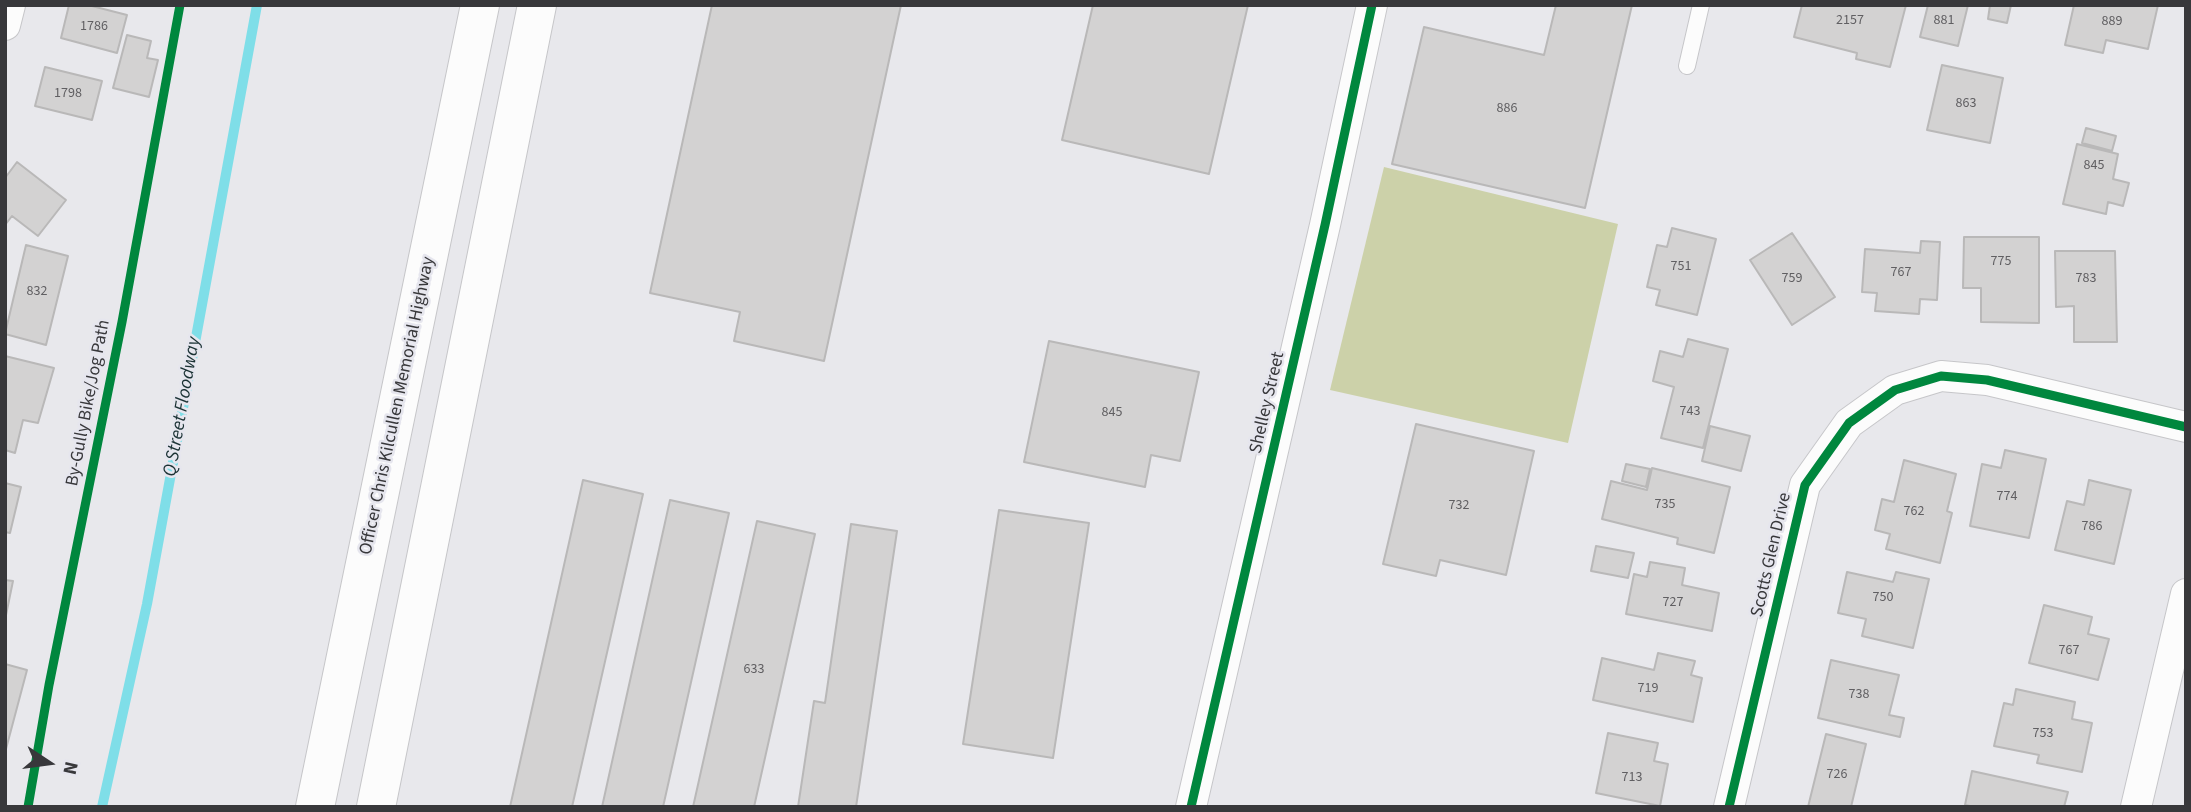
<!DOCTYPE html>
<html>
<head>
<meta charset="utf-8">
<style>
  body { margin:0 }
  #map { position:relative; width:2191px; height:812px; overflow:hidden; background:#e8e8ec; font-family:"Source Sans 3",sans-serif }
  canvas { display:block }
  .frame { position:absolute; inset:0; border:7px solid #38383b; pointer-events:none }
  .north { position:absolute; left:14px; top:728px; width:70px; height:70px; -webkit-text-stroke:5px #e6e6ee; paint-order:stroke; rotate:103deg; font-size:19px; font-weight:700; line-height:28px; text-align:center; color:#38383b }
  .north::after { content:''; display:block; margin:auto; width:24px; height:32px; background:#38383b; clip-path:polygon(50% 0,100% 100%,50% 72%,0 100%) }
</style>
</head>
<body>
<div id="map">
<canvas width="2191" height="812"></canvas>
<div class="frame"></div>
<div class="north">N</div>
</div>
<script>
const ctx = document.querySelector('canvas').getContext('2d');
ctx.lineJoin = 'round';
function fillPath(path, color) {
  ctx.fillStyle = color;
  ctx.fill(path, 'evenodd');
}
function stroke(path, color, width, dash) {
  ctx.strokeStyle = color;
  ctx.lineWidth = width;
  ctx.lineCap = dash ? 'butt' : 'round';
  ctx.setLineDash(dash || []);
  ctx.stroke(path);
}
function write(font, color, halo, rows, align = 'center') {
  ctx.font = font + ' "Source Sans 3",sans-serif';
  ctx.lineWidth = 5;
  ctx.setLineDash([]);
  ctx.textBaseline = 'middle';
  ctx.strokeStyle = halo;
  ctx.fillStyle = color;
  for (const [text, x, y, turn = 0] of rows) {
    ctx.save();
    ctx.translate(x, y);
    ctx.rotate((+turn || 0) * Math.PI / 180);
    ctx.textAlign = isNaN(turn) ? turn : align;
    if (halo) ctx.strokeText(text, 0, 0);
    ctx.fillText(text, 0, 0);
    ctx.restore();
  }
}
fillPath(new Path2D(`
  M1384,167L1618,224L1568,443L1330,390Z`), '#ccd1a9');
stroke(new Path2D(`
  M102,807L147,604L257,5`), '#7fdee8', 10);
const building = new Path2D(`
  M69,5H88L127,15L117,53L61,38Z
  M712,5H901L824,361L734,341L740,312L650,293Z
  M1093,5H1248L1209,174L1062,140Z
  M1556,5H1632L1585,208L1392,164L1424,27L1544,55Z
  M1802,5H1906L1890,67L1856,59L1857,53L1794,37Z
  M1928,5H1968L1958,46L1920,37Z
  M1990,5H2011L2007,23L1988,19Z
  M2074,5H2158L2148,49L2106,40L2103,53L2065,45Z
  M127,35L151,41L147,58L158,60L149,97L113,88Z
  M1942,65L2003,78L1990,143L1927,130Z
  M45,67L102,81L92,120L35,106Z
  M2086,128L2116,136L2112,151L2082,143Z
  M2077,144L2118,154L2113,179L2129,183L2123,206L2108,202L2106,214L2063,204Z
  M17,162L66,200L38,236L12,216L5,225V178Z
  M1672,228L1716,239L1697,315L1656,305L1660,290L1647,287L1657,245L1667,247Z
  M1792,233L1835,297L1792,325L1750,260Z
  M1964,237H2039V323L1981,322V288H1963Z
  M1921,241L1940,242L1937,300L1920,299L1919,314L1875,311L1877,293L1862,292L1865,249L1920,253Z
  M26,245L68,256L46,345L5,334Z
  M2055,251H2115L2117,342H2074V306L2056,307Z
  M1688,339L1728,349L1703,448L1661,438L1674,387L1653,381L1660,351L1683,357Z
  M1049,341L1199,372L1180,461L1151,455L1145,487L1024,462Z
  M5,356L54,368L38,423L23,420L15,453L5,450Z
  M1416,424L1534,451L1506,575L1440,560L1436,576L1383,564Z
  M1710,426L1750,436L1741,471L1702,461Z
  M2005,450L2046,459L2029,538L1970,526L1982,464L2001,468Z
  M1904,460L1956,474L1947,511L1952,513L1940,563L1886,549L1890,534L1875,530L1882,499L1894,502Z
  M1626,464L1650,469L1646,487L1622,481Z
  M1652,468L1730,487L1714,553L1677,544L1678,538L1602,519L1611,481L1647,490Z
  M583,480L643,494L572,807H510Z
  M2089,480L2131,490L2114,564L2055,550L2067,501L2084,505Z
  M5,483L21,487L10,533L5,532Z
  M670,500L729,513L663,807H602Z
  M999,510L1089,523L1053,758L963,744Z
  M757,521L815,534L754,807H693Z
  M851,524L897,531L856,807H798L814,701L825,703Z
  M1596,546L1634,553L1628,578L1591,571Z
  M1650,562L1685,568L1682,585L1719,593L1712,631L1626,614L1634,574L1647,577Z
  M1847,572L1893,582L1896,572L1929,579L1913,648L1862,636L1866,619L1838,613Z
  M5,580L13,581L5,620Z
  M2044,605L2092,617L2088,634L2109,639L2098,680L2029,663Z
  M1658,653L1695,661L1691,675L1702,678L1693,722L1593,700L1602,658L1654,670Z
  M1831,660L1899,675L1889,715L1904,718L1900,737L1818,718Z
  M5,664L27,670L6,749L5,748Z
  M2016,689L2075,702L2072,719L2092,723L2082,772L2037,763L2039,755L1994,746L2004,703L2013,705Z
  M1608,733L1658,743L1654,761L1668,764L1660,806L1596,793Z
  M1826,734L1866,744L1851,807H1808Z
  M1972,771L2068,792L2064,807H1975L1965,805Z`);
fillPath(building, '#d3d2d2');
stroke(building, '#b9b8b8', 2);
const service = new Path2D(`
  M1687,66L1701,5`);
const minor = new Path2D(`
  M5,25L10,5
  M1191,807L1325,225L1372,5
  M1729,807L1805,485L1849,423L1895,390L1941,376L1987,380L2186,427
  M2136,807L2186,594`);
const motorway = new Path2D(`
  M315,807L480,5
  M376,807L537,5`);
stroke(service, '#c6c6c9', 18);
stroke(minor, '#c6c6c9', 32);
stroke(motorway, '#c6c6c9', 40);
stroke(service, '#fcfcfc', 16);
stroke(minor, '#fcfcfc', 30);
stroke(motorway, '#fcfcfc', 38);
stroke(new Path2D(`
  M28,807L49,685L122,322L180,5
  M1191,807L1325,225L1372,5
  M1729,807L1805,485L1849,423L1895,390L1941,376L1987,380L2186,427`), '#00873e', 9);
write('14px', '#605f62', null, [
  ["2157",1850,21],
  ["881",1944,21],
  ["889",2112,22],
  ["1786",94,27],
  ["1798",68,94],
  ["863",1966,104],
  ["886",1507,109],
  ["845",2094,166],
  ["775",2001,262],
  ["751",1681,267],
  ["767",1901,273],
  ["759",1792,279],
  ["783",2086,279],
  ["832",37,292],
  ["743",1690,412],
  ["845",1112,413],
  ["774",2007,497],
  ["735",1665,505],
  ["732",1459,506],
  ["762",1914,512],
  ["786",2092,527],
  ["750",1883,598],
  ["727",1673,603],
  ["767",2069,651],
  ["633",754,670],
  ["719",1648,689],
  ["738",1859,695],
  ["753",2043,734],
  ["726",1837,775],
  ["713",1632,778]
]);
write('18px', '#38383b', '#e6e6ee', [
  ["By-Gully Bike/Jog Path",89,403,-79],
  ["Shelley Street",1268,403,-77],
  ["Officer Chris Kilcullen Memorial Highway",398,406,-78],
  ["Scotts Glen Drive",1772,555,-77]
]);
write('italic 19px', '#1b3234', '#e6e6ee', [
  ["Q Street Floodway",183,407,-80]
]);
</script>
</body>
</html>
